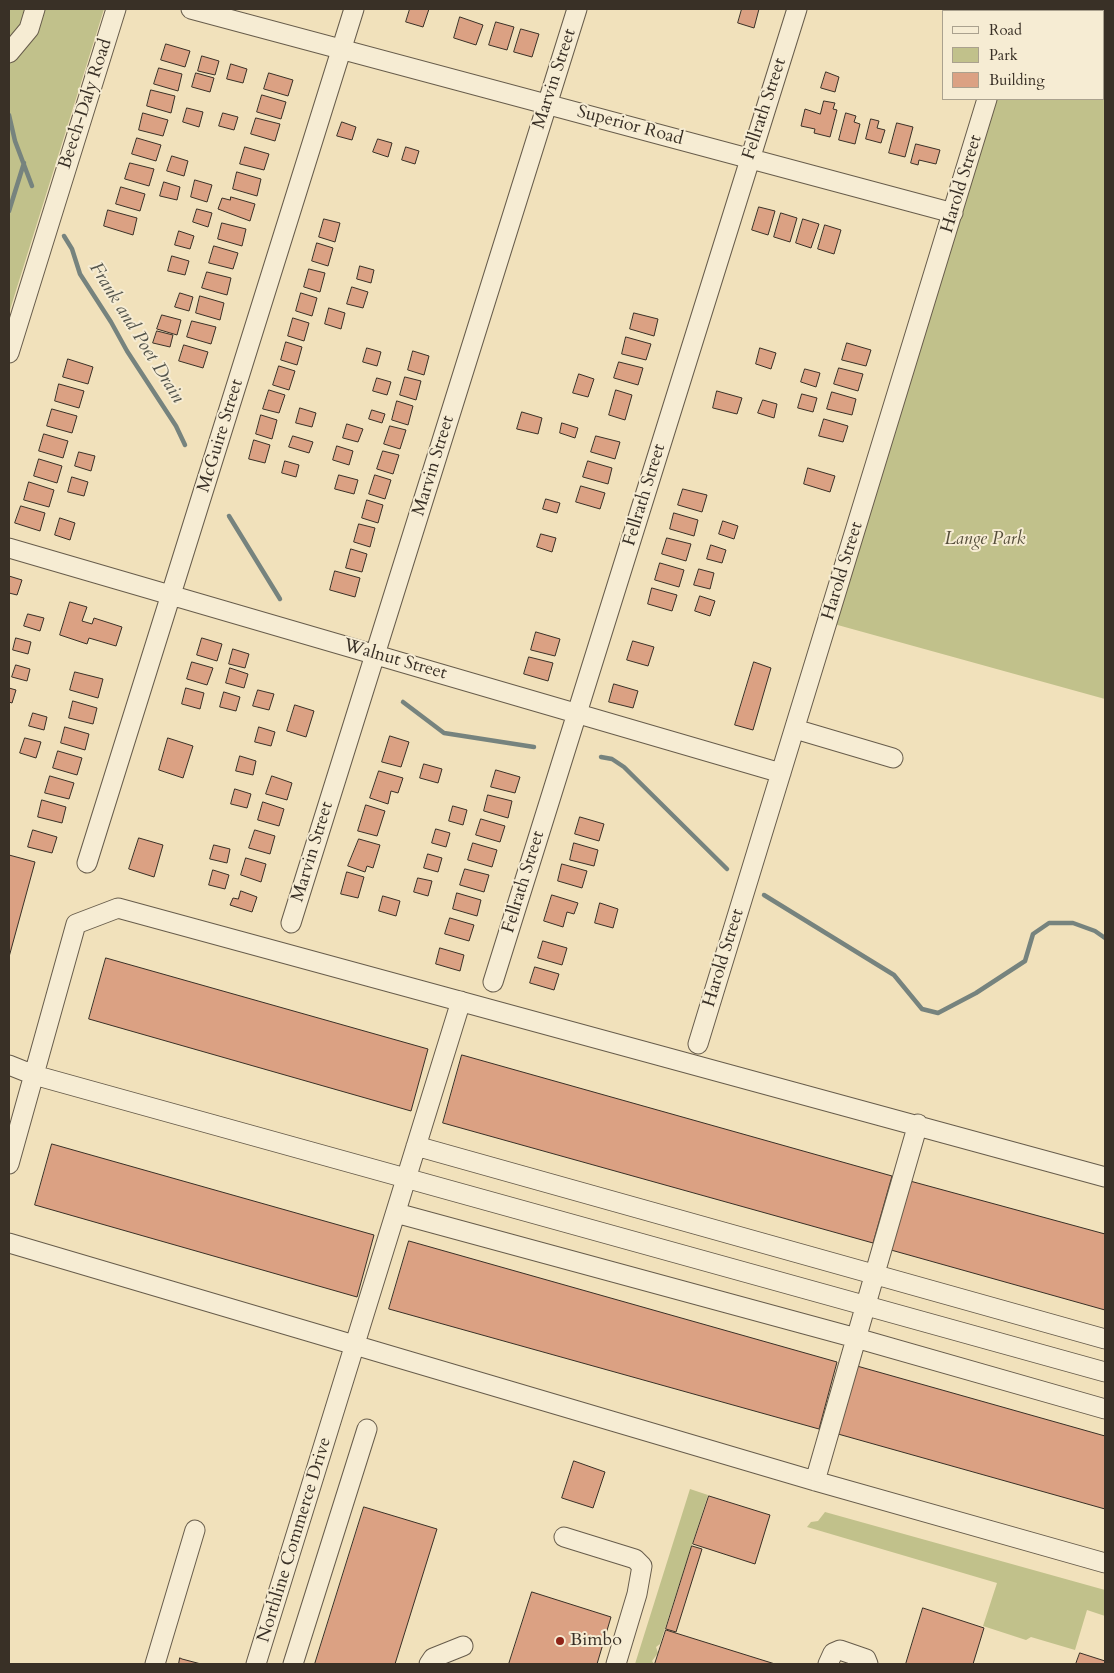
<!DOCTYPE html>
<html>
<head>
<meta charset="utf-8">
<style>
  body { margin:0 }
  #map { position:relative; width:1114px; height:1673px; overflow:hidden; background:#f1e1bb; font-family:Cardo,serif }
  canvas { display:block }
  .frame { position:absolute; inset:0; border:10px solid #393026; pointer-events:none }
  .legend { position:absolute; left:942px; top:10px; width:162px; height:90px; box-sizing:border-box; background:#f6ecd3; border:1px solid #aaa18e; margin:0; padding:6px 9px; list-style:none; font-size:15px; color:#393026 }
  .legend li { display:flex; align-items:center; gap:10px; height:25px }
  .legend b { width:25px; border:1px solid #aaa18e }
</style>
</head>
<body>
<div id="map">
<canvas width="1114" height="1673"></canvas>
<div class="frame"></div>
<ul class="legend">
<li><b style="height:6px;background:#f6ecd3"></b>Road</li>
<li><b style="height:14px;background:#c1c18b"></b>Park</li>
<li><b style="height:14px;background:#dba183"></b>Building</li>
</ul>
</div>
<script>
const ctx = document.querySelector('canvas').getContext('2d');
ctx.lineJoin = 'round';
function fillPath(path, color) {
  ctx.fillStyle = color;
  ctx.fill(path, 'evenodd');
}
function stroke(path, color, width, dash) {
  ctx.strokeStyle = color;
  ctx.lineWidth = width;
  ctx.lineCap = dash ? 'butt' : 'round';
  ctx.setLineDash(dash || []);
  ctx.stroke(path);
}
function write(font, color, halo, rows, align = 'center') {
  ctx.font = font + ' Cardo,serif';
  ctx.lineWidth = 4;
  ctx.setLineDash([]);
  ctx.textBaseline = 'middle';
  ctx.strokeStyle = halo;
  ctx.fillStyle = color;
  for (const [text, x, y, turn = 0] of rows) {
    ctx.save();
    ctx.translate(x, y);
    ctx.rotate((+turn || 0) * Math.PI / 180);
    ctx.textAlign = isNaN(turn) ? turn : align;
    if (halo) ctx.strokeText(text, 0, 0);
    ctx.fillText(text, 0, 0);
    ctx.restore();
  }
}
fillPath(new Path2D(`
  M9,9H104L9,313Z
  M1020,9H1105V699L834,624L993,99H1103V11H1019Z
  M690,1489L708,1495L660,1644L656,1647L658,1653L652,1661L654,1664H635Z
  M825,1512L1105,1590V1616L1087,1610L1075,1650L1031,1637L1026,1640L983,1626L997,1583L807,1527L811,1522L818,1521Z`), '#c1c18b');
stroke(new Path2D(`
  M9,115L15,141L32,186
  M9,211L24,163
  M64,236L72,249L80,274L111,322L127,351L176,426L185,445
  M229,516L280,599
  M403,702L444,733L534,747
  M601,757L612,759L624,767L727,869
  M764,895L894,975L922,1009L938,1013L976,993L1025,961L1033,934L1049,923H1073L1095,931L1105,938`), '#76837e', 4.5);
const building = new Path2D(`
  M410,9H429L423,27L406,22Z
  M742,9H759L754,28L738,23Z
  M460,17L483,25L476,45L454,38Z
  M496,22L514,27L507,50L489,45Z
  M521,29L539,34L532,57L514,52Z
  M166,44L190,51L185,67L161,60Z
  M202,56L219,61L215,75L198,71Z
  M231,64L247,69L243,83L227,79Z
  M159,68L182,74L178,91L154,84Z
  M826,72L839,77L835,92L821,88Z
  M196,73L214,78L210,92L192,87Z
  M269,73L293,80L288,96L264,89Z
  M151,90L175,96L171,113L147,106Z
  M262,95L286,102L281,119L257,112Z
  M824,101L835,103L833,109L837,110L830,137L814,133L815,129L801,126L805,109L820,114Z
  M187,108L203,112L199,127L183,122Z
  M143,113L168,120L163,136L139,130Z
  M223,113L238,117L234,130L219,126Z
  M846,113L856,116L854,122L860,124L855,144L839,140Z
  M256,118L280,124L275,141L251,134Z
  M871,119L879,121L877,128L885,130L881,143L866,139Z
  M342,122L356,127L352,140L337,136Z
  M897,123L913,127L905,157L889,153Z
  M137,138L161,145L156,161L132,154Z
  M378,139L392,143L388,157L373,152Z
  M916,144L940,150L936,164L919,160L918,165L911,163Z
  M245,147L269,154L264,170L240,164Z
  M406,147L419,151L415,164L402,160Z
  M172,156L188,161L184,176L167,171Z
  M130,163L154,169L149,186L125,179Z
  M237,172L261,179L257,196L233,189Z
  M195,180L212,185L207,202L191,197Z
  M164,182L180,187L177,200L160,196Z
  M121,187L145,194L140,211L116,204Z
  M231,197L255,204L250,221L218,209L222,198L230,200Z
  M759,207L775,211L768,235L752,230Z
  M197,209L212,213L208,227L193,222Z
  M108,210L137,218L133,235L104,226Z
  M781,213L797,218L790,242L774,237Z
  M324,219L340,223L335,242L319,237Z
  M803,219L819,224L811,248L796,243Z
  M222,223L246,229L242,246L218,239Z
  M825,225L841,230L834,254L818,249Z
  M179,231L194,236L190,249L175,245Z
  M317,243L333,248L328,266L312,261Z
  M214,246L238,253L233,269L209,263Z
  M172,256L189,261L185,275L168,271Z
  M360,266L374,270L371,283L357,279Z
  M309,269L325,273L320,292L304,287Z
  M207,272L231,278L227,295L202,288Z
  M352,287L368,292L363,308L347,304Z
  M180,293L193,297L189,311L175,307Z
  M301,293L317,298L312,316L296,311Z
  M200,296L224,303L220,320L196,313Z
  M329,308L345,313L341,329L325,324Z
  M634,313L658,319L654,336L630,329Z
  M162,315L181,320L177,335L157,329Z
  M293,318L309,323L304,341L288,336Z
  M192,321L216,327L211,344L187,337Z
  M157,331L173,335L170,347L153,343Z
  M626,337L651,344L646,360L622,354Z
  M286,342L302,347L297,365L281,360Z
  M847,343L871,350L866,366L842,360Z
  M184,345L208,352L203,368L179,361Z
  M367,348L381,352L377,366L363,362Z
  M760,348L776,353L771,369L756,364Z
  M413,351L429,356L424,375L408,370Z
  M68,359L93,367L88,384L63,377Z
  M619,362L643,368L638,385L614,378Z
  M279,366L295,371L289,390L273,385Z
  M839,368L863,374L858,391L834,384Z
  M805,369L820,373L816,387L801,382Z
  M579,374L594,379L588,397L573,393Z
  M405,377L421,381L416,400L400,395Z
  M377,378L391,382L387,395L373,391Z
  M59,384L84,391L79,408L55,401Z
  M269,390L285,395L279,413L263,409Z
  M616,390L632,395L625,420L609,415Z
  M717,391L742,398L737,414L713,408Z
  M832,392L856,399L852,415L827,409Z
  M802,394L817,398L813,412L798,408Z
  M763,400L777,404L774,418L758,413Z
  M397,401L413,406L408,425L392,420Z
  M300,408L316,413L312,427L296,423Z
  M52,409L77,416L72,433L47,426Z
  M372,410L385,414L382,423L369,419Z
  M522,412L542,418L538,434L517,429Z
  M261,415L277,420L272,439L256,434Z
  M824,419L848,426L843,442L819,436Z
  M562,423L578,428L575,438L560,433Z
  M347,424L363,429L358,442L343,438Z
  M390,426L406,430L400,449L384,444Z
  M44,434L68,441L63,458L39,451Z
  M293,436L313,442L309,453L289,447Z
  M596,436L620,442L615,459L591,452Z
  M254,440L270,445L265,463L249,459Z
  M337,446L353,451L349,465L333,460Z
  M383,451L399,455L393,474L377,469Z
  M79,452L95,456L91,471L75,466Z
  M39,459L62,466L57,483L34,476Z
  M285,461L299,465L296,477L282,473Z
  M588,461L612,468L608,484L583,477Z
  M808,468L835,476L830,492L804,484Z
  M339,475L358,480L354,494L335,489Z
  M375,475L391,480L385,499L369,494Z
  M72,477L88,482L84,496L68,492Z
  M29,482L54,490L49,507L24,500Z
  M581,486L605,493L600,509L576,502Z
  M683,489L707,495L702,512L678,505Z
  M546,499L560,503L557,513L543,509Z
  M367,500L383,505L378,523L362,518Z
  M21,506L45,513L40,531L15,523Z
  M674,513L698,520L694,536L670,529Z
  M60,518L75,523L70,540L55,535Z
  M723,521L738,526L734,539L719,534Z
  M359,524L375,528L370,547L354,542Z
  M541,534L556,538L552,552L537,547Z
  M667,538L691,544L686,561L662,554Z
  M711,545L726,550L722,563L707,559Z
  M351,549L367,554L362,572L346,568Z
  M660,563L684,570L679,587L655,580Z
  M699,569L714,573L710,589L694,585Z
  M335,571L360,578L355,597L330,590Z
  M9,576L22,580L17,595L9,593Z
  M652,588L677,595L672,611L648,604Z
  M700,596L715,601L710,616L695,611Z
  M70,602L87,607L82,621L92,624L94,618L122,627L116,646L89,638L87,644L60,635Z
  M28,614L44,618L40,631L24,626Z
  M536,632L560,639L555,656L531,650Z
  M16,638L31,642L28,654L13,650Z
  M202,638L222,644L217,661L197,655Z
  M633,641L654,647L648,666L627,660Z
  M233,649L249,654L245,668L229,664Z
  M529,657L553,663L548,681L524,674Z
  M192,662L213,668L207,685L187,679Z
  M754,662L771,668L753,730L735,725Z
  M16,665L30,669L27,681L12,677Z
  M230,668L248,674L244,688L226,683Z
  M75,672L103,679L98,698L70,690Z
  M614,684L638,691L633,708L609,702Z
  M9,688L16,690L12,703L9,702Z
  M186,688L204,693L200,709L182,704Z
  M258,690L274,694L269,710L253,706Z
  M224,692L240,697L236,711L220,707Z
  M73,701L97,708L93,724L69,718Z
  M295,705L314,711L306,737L287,731Z
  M33,713L47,717L44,730L29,726Z
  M65,727L89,734L85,750L61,743Z
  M259,727L275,732L271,746L255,742Z
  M390,736L409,742L401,767L382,762Z
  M25,738L41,742L36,758L20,753Z
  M168,738L193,746L183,778L159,770Z
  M58,751L82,758L77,775L53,768Z
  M240,756L256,761L253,775L236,771Z
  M424,764L442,769L438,783L420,778Z
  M496,770L520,777L515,793L491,787Z
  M379,771L403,778L398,793L391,791L388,804L370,798Z
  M50,776L74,783L69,799L45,793Z
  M272,776L292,783L287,800L266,794Z
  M235,789L251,794L247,808L231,804Z
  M488,795L512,801L508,818L484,811Z
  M42,800L66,807L62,823L38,817Z
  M263,802L284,809L279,826L258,820Z
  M366,805L385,811L377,836L358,831Z
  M453,806L467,810L463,825L449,821Z
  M580,817L604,824L599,841L575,834Z
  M481,819L505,826L500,842L476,835Z
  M436,829L450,833L446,847L432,843Z
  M33,830L57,837L52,853L28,847Z
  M255,830L275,836L270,854L249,848Z
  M139,838L163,845L154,877L129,869Z
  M359,839L380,845L373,868L367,866L365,872L348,866Z
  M473,843L497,850L492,867L468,860Z
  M574,843L598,850L594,866L570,860Z
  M214,845L230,849L227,863L210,859Z
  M428,854L442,858L438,872L424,868Z
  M9,855L35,862L9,957Z
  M246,858L266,864L261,882L241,875Z
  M562,864L587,871L582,888L558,881Z
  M465,869L489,875L484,892L460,885Z
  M213,870L229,875L225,889L209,885Z
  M347,872L364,877L358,898L341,894Z
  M418,878L432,881L428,896L414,892Z
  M241,891L257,897L252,912L230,905L233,898L238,899Z
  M457,893L481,900L477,916L453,909Z
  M552,895L578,903L574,914L567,912L563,927L544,921Z
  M383,896L400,901L396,916L379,911Z
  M600,903L618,909L613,928L595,923Z
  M450,918L474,925L469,941L445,934Z
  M543,941L567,948L562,965L538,958Z
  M440,948L464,955L460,971L436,964Z
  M106,958L428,1049L411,1111L89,1019Z
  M535,967L559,974L554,990L530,983Z
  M462,1055L892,1176L873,1243L443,1123Z
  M52,1144L374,1235L357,1297L35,1205Z
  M910,1181L1105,1234V1310L891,1250Z
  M409,1241L837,1362L819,1429L389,1309Z
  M857,1366L1105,1436V1509L838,1434Z
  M574,1461L605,1472L593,1508L562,1498Z
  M709,1496L770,1515L755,1564L693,1544Z
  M364,1507L437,1529L395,1664H315Z
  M692,1546L702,1549L676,1632L666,1629Z
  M532,1592L611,1617L597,1664H509Z
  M923,1608L984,1628L973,1664H906Z
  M666,1630L775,1664H655Z
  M1080,1653L1105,1661V1664H1076Z
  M180,1658L182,1659L201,1664H179Z`);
fillPath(building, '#dba183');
stroke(building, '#393026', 1);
const minor = new Path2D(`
  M191,9L953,213
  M1014,11L1015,9
  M9,53L29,29L35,9
  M9,353L116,9
  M9,548L781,773
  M795,729L893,758
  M87,863L354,9
  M291,923L577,9
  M493,982L797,9
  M698,1044L987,99
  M9,1065L34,1075L1105,1372
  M416,1146L1105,1339
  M9,1164L76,924L118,908L1105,1177
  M396,1213L856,1338L1105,1409
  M9,1243L815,1481L1105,1563
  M815,1481L918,1124
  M564,1537L635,1559L642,1566L637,1594L616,1664
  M155,1664L195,1530
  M256,1664L461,1001
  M293,1664L367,1429
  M429,1664L433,1658L463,1646
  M828,1664L833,1653L840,1650L866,1659L868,1664`);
stroke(minor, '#675c4b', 21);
stroke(minor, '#f6ecd3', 19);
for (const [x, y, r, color] of [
  [560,1641,5,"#8f2418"]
]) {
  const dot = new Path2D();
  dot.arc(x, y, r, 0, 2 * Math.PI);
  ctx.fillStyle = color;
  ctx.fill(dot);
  stroke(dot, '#f6ecd3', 2);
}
write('18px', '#393026', '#f6ecd3', [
  ["Marvin Street",555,79,-72],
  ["Beech-Daly Road",86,104,-72],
  ["Fellrath Street",765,109,-72],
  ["Superior Road",630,126,15],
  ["Harold Street",962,184,-73],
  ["McGuire Street",221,436,-73],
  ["Marvin Street",434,466,-73],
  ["Fellrath Street",645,495,-73],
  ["Harold Street",843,571,-73],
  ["Walnut Street",395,660,16],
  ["Marvin Street",313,852,-73],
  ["Fellrath Street",524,882,-73],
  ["Harold Street",724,958,-73],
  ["Northline Commerce Drive",295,1540,-73]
]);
write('italic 18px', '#544d3a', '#f6ecd3', [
  ["Lange Park",985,540]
]);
write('18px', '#393026', '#f6ecd3', [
  ["Bimbo",570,1641]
], 'left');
write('italic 19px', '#52534b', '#f6ecd3', [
  ["Frank and Poet Drain",136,333,58]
]);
</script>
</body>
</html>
